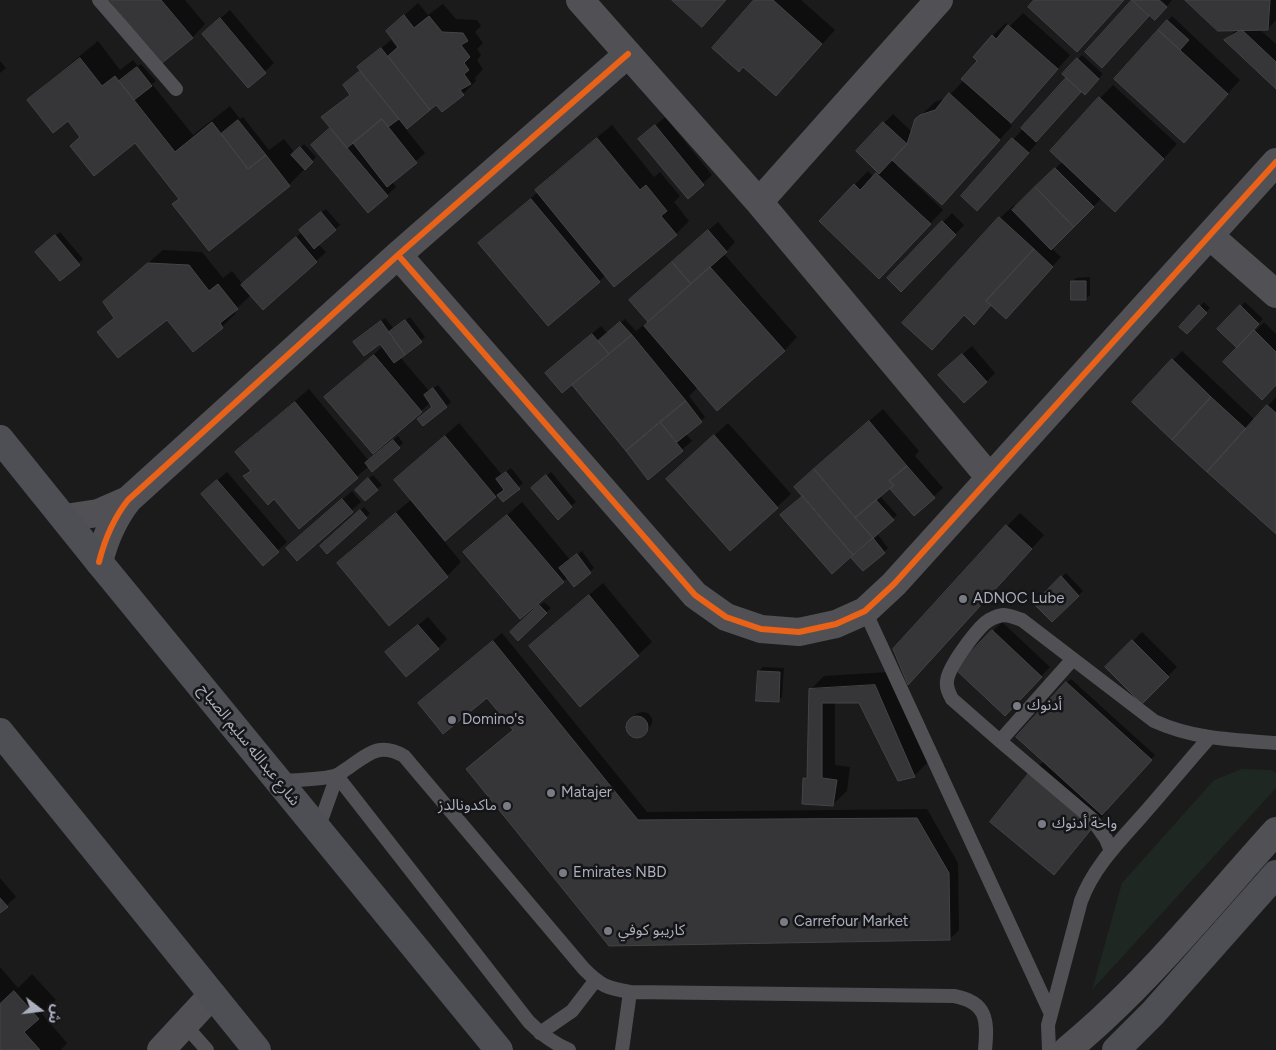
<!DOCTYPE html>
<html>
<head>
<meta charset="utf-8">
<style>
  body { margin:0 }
  #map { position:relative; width:1276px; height:1050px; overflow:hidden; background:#1b1b1c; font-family:Figtree,"Noto Sans Arabic",sans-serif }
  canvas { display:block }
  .north { position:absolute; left:15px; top:985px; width:50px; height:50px; -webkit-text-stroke:4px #151518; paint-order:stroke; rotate:105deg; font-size:14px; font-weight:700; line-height:20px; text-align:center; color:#abaebd }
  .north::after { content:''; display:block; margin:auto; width:18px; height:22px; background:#abaebd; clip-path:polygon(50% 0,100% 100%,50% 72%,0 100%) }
</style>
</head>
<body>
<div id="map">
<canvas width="1276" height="1050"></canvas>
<div class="north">ش</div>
</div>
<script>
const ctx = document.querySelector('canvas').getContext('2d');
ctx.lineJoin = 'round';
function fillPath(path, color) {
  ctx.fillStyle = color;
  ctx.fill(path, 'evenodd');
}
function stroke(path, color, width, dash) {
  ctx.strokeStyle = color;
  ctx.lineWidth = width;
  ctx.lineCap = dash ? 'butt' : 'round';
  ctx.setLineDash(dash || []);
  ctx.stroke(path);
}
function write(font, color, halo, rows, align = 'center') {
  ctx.font = font + ' Figtree,"Noto Sans Arabic",sans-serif';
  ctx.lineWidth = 5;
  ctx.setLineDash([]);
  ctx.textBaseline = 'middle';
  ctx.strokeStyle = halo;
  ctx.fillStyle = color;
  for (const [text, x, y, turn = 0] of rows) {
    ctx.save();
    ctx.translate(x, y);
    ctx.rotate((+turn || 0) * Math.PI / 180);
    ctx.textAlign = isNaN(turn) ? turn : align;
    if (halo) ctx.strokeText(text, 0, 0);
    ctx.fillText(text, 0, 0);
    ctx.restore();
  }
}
fillPath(new Path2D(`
  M1242,769L1272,770L1276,773V788L1092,990L1122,883L1214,780Z`), '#1e2721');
fillPath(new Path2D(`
  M111,0H185L205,24L192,38Z
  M756,0H801L835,30L776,95Z
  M1161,0H1172L1167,6Z
  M1187,0H1276V20L1268,29H1259L1276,44V88L1226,40L1237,29Z
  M418,3L428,15L443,4L456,19L477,20L481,26L475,32L483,43L477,49L481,55L477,60L483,69L475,78L476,81L463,94L437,103L405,128L425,153L392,182L396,187L387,195L312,145L331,127L323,117L351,94L344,85L361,70L359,67L391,40L397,48L399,46L387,31Z
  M230,10L274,63L248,87L203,34Z
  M1023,13L1070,55L1009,123L1012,126L942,204L898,164L897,166L943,210L892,264L854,185L868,171L874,177L879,172L884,123L893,114L912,132L916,120L935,102L947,98L964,80L979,61L992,36L1006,23L1010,26Z
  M1172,16L1240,80L1197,128L1116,79Z
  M98,41L120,70L133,60L138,66L141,64L156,81L152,84L193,135L230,106L240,119L243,117L269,150L284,139L295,153L304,144L316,157L289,185L209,249L180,198L136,141L81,136L68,119L29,100L47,83Z
  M1082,55L1103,74L1085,93L1081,90L1035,141L1037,143L986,200L963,196L1068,78L1064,74Z
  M0,61L6,68L0,73Z
  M1113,85L1177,144L1129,196L1102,198L1051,248L1061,257L1014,308L992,304L974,323L1000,218L1014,205L1017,208L1063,161L1100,98Z
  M665,117L712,175L688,197L649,131Z
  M612,125L654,177L660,172L680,196L674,202L689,221L676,234L606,275L548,324L480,243L494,230L538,192L536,190L550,176Z
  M326,209L340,225L318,244L326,252L263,308L251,295L234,311L236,313L222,327L168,318L98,332L115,316L104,302L163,250L202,252L223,278L232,271L243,285L302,232L305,226Z
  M952,213L964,225L910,281L889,278Z
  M718,222L735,242L724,254L797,337L784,351L698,387L689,396L705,417L686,434L692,441L648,478L572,384L547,373L601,326L608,334L625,319L636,331L646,323L647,325L649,322L630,300Z
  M60,232L83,259L61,280L41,248Z
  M1090,277V295L1086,299L1072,282L1076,278Z
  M1204,302L1210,308L1187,332L1181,326Z
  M1245,302L1263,319L1237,346L1219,329Z
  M410,317L425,337L400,357L429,391L438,385L451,402L447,406L423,424L434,406L431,402L421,411L326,397L383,346L380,342L359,338L385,318L394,329Z
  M1264,322L1276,334V384L1225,362Z
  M972,346L995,373L986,382L949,366Z
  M1182,351L1255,420L1276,397V532L1173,360Z
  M309,389L369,461L398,436L403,443L372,470L369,466L299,527L274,497L245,476L252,470L237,452L250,439Z
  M883,409L919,451L915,456L943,488L914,514L890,487L880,496L897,515L872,538V541L878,535L888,548L884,552H858L804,496V478Z
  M459,423L502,475L511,468L523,483L503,500L498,494L445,539L422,512L421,513L461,562L447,576L389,624L338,563L352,549L412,499L395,480Z
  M728,423L791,494L777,507L667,479Z
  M227,472L287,542L263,564L212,485Z
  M551,472L576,502L571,506L537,484Z
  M373,475L382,485L365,500L356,490Z
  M352,491L361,502L297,559V539Z
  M522,502L570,560L582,551L594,568L574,585L568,577L520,618L465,552Z
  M364,507L370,513L366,517L326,542Z
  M1020,513L1044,535L909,683L1007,526Z
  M1066,573L1083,591L1052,621L1035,604Z
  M603,583L652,642L638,655L580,705L544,633Z
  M544,602L551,608L518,639L512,632Z
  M428,617L447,639L438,648L396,643Z
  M1002,622L1050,667L1014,705L957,668Z
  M1142,632L1177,667L1142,702L1107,667Z
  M502,633L647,812L927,809L958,863L959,930L950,939L467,769L514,729L487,696L420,703Z
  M763,667L784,668L782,697L778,701L759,671Z
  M889,672L928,762L914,776L899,779L860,702H835V765L850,767L847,791L833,804L804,778L808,773L810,690L824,676Z
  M1071,679L1155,755L1105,810L1107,811L1067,860L1054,873L1031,773L1044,761L1066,683Z
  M642,712L648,713L652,718V724L644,735L638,736L632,735L628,730V724L636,714Z
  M0,878L16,897L0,911Z
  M0,967L18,988L32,974L56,1000L42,1014L67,1043L61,1050H0Z`), '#0007');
const building = new Path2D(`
  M110,0H161L193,38L162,63Z
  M672,0H726L702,27Z
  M754,0H773L822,44L776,96L743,67L739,72L712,48Z
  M1034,0H1124L1077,52L1028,7Z
  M1132,0H1159L1167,7L1155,20Z
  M1132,0L1149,16L1102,68L1085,52Z
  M1185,0H1270L1268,30L1218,31Z
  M404,15L414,28L429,16L442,32L463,33L468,41L461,45L470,57L464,63L469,70L464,74L471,84L460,90L464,95L442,112L436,105L430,110L388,56L398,47L386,31Z
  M220,18L266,73L248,88L202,34Z
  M1167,20L1189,40L1180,50L1158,30Z
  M1008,25L1058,69L1011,123L961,79L977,61L973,57L992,35L996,39Z
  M1158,30L1228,94L1184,143L1114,79Z
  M1242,30L1276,62V89L1224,40Z
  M381,48L430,110L407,129L357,67Z
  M80,58L102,86L115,76L175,152L212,122L248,169L266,155L290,186L209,251L172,204L179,199L135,143L94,176L70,146L80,137L68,121L53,133L27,100Z
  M1077,58L1099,79L1085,95L1062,74Z
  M137,67L152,86L134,100L119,81Z
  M360,71L399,119L388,127L382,119L347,148L321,117L350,95L343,85Z
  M1066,78L1081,92L1036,142L1021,128Z
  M949,93L1000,140L942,205L892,160L907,144L915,119L920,115L935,110Z
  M1099,97L1164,159L1115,212L1050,151Z
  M382,119L417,163L387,187L353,143Z
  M238,120L266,155L248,169L221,134Z
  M883,122L907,144L879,174L856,151Z
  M655,125L704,185L688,199L638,139Z
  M330,128L388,196L368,213L311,145Z
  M597,138L640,190L646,185L667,211L661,216L677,235L614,287L535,190Z
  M1012,138L1029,153L977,211L961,196Z
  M300,147L313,162L305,170L291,155Z
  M1055,168L1094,207L1074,227L1035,187Z
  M876,173L931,224L879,279L819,221L854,184L860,190Z
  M1035,187L1074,227L1051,250L1012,210Z
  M531,199L600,282L548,326L478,243Z
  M321,212L336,230L314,249L299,230Z
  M999,217L1034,249L986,301L991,305L974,325L964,315L932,350L902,323Z
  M942,221L956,235L901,292L887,278Z
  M708,230L727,252L691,284L672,262Z
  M55,235L80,265L60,281L35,252Z
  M296,237L317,262L263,310L241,285Z
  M1034,249L1053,267L1006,319L986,301Z
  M672,262L691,284L648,322L629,300Z
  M148,263L189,265L209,291L218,284L238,309L220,323L223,328L193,352L167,320L118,358L97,332L114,318L103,302Z
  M710,267L785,351L717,411L644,326Z
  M1071,281H1086V300H1071Z
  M1199,305L1207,313L1187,334L1179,327Z
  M1240,305L1259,324L1237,348L1217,329Z
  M405,320L422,342L405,355L389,332Z
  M381,321L405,355L394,363L380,344L364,356L353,342Z
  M620,322L632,335L609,354L598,341Z
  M1254,330L1276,352V385L1262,400L1223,362Z
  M592,334L609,354L562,393L545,373Z
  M632,335L686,401L626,451L572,385Z
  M962,354L987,382L964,403L938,375Z
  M374,355L422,412L373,454L324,397Z
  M1172,359L1211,397L1172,440L1132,402Z
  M433,388L447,407L423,426L417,419L432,407L424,395Z
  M1211,397L1246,429L1207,472L1172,440Z
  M686,401L702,422L677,442L660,422Z
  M295,402L358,478L299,529L274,499L268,505L243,476L251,471L235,452Z
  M1267,405L1276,413V534L1207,472Z
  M869,421L907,466L889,481L894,485L855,518L814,469Z
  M660,422L683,451L648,480L626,451Z
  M714,435L778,508L730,551L666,479Z
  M445,436L496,497L445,541L394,480Z
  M393,440L400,448L372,472L365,463Z
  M907,466L935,498L914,516L890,489L894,485L889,481Z
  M814,469L873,538L853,555L794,487Z
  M506,472L520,489L503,502L497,495L504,490L496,479Z
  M546,475L572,507L558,520L531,488Z
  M368,478L378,490L365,501L355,490Z
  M217,480L279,552L263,566L201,494Z
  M803,496L853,555L832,574L780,515Z
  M342,499L353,512L297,561L286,548Z
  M876,500L894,520L873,538L855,518Z
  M360,510L367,518L327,554L320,546Z
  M396,513L448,577L389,626L337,563Z
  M507,515L564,582L520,619L463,552Z
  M1006,525L1032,549L908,685L893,649Z
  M873,538L885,553L863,571L851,558Z
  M577,554L591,573L574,587L559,568Z
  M1061,576L1079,596L1052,622L1034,604Z
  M589,595L639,656L580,707L529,646Z
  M539,605L547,613L518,641L510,632Z
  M418,625L439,649L406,677L385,652Z
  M992,630L1042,677L1005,716L955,669Z
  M1132,640L1169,677L1142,704L1105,667Z
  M493,641L638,820L917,818L949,873L950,940L609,946L466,769L513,730L487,698L443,734L418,703Z
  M758,671L780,672L779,702L756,701Z
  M1066,682L1152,760L1102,815L1016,737Z
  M875,685L915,777L898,781L859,703H822V778L837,780L833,806L802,804L803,778H807L809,689Z
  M626 727a11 11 0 1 1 22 0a11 11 0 1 1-22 0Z
  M1030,772L1094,826L1054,875L990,822Z
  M0,898L8,907L0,913Z
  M14,991L39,1019L24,1032L40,1050H0V1004Z`);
fillPath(building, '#363638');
stroke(building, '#444448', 1);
stroke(new Path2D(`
  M99,0L176,89
  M865,611L1051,1014
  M1000,741L1072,660
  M337,776L529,1022C541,1034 553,1043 569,1050
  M279,781C297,780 317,780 334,776C339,775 343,771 348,768C368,754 379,742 404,756L584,969C601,986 607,988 630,992L954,996C987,1002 988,1020 985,1050
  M318,829L337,776
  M1111,851L1106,839L1092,819L1000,741L952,699C949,693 946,688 947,681C948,667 975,632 985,623C990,619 997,616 1003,615C1010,615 1016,618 1022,620L1154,721C1193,739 1234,740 1276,743
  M184,1024L207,1050
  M540,1033L572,1011L595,981
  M622,1050L630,992
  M1049,1050L1048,1025L1051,1014L1081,901C1093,868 1118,843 1141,817C1164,791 1186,764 1209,738`), '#515155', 14);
stroke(new Path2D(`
  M580,0L759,202L990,478
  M759,202L939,0
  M1210,236L1276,294
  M398,255L695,595L726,617L761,629L799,632L836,624L865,611L894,584L1276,162
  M65,518L98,513L128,500
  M99,562C105,538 113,519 128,500L398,255L628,54
  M161,1050L212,995`), '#515155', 28);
stroke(new Path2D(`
  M1067,1050C1145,986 1209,905 1276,831`), '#515155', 28);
stroke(new Path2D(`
  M0,439L99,562L499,1050
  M0,732L257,1050
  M1116,1050L1153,1013L1276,874`), '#4e4f54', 28);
stroke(new Path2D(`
  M398,255L695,595L726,617L761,629L799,632L836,624L865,611L894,584L1276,162
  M99,562C105,538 113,519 128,500L398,255L628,54`), '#ea6118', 6);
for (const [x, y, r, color] of [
  [963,599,5,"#797b85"],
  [1017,706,5,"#797b85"],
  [452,720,5,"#797b85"],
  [551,793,5,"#797b85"],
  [507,806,5,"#797b85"],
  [1042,824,5,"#797b85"],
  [563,873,5,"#797b85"],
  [784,922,5,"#797b85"],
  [608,931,5,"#797b85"]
]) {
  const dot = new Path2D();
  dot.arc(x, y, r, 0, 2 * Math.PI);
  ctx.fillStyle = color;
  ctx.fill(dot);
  stroke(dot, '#151518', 2);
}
write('15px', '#abaebd', '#151518', [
  ["ADNOC Lube",973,599],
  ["أدنوك",1027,706],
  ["Domino's",462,720],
  ["Matajer",561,793],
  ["ماكدونالدز",497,806,"right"],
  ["واحة أدنوك",1052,824],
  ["Emirates NBD",573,873],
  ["Carrefour Market",794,922],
  ["كاريبو كوفي",618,931]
], 'left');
write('15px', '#abaebd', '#151518', [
  ["شارع عبدالله سليم الصباح",249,745,51]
]);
</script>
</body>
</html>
